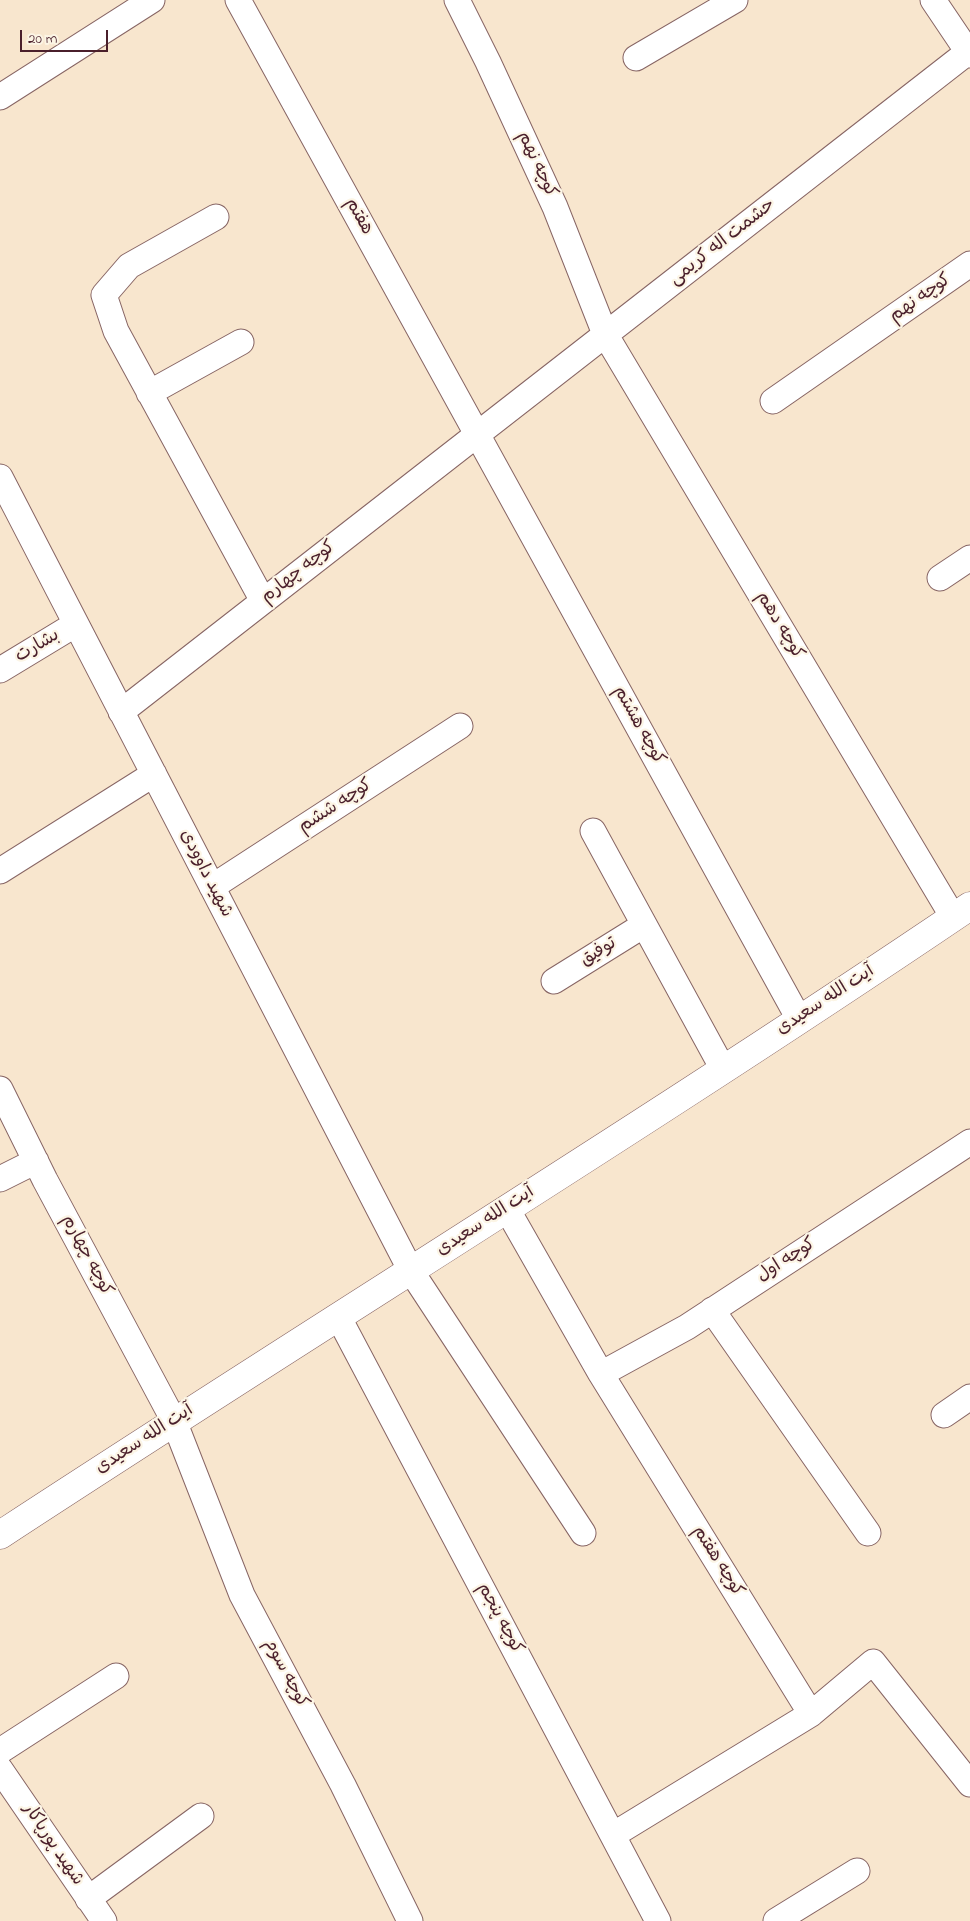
<!DOCTYPE html>
<html>
<head>
<meta charset="utf-8">
<style>
  body { margin:0 }
  #map { position:relative; width:970px; height:1921px; overflow:hidden; background:#f8e6ce; font-family:"Indie Flower",sans-serif }
  canvas { display:block }
  .scale { position:absolute; left:20px; top:30px; width:88px; height:22px; box-sizing:border-box; border:2px solid #4a1f2b; border-top:0; padding-left:6px; font-size:15px; line-height:18px; white-space:nowrap; color:#4a1f2b; -webkit-text-stroke:4px #fcf5e5; paint-order:stroke }
</style>
</head>
<body>
<div id="map">
<canvas width="970" height="1921"></canvas>
<div class="scale">20 m</div>
</div>
<script>
const ctx = document.querySelector('canvas').getContext('2d');
ctx.lineJoin = 'round';
function stroke(path, color, width, dash) {
  ctx.strokeStyle = color;
  ctx.lineWidth = width;
  ctx.lineCap = dash ? 'butt' : 'round';
  ctx.setLineDash(dash || []);
  ctx.stroke(path);
}
function write(font, color, halo, rows, align = 'center') {
  ctx.font = font + ' "Indie Flower","Playpen Sans Arabic",sans-serif';
  ctx.lineWidth = 4.5;
  ctx.setLineDash([]);
  ctx.textBaseline = 'middle';
  ctx.strokeStyle = halo;
  ctx.fillStyle = color;
  for (const [text, x, y, turn = 0] of rows) {
    ctx.save();
    ctx.translate(x, y);
    ctx.rotate((+turn || 0) * Math.PI / 180);
    ctx.textAlign = isNaN(turn) ? turn : align;
    if (halo) ctx.strokeText(text, 0, 0);
    ctx.fillText(text, 0, 0);
    ctx.restore();
  }
}
const minor = new Path2D(`
  M238,0L799,1019
  M457,0L488,62L555,207L605,334L953,917
  M933,0L970,55
  M636,58L735,0
  M0,97L152,0
  M216,217L129,266L104,295L116,331L263,601
  M149,393L241,342
  M773,401L970,264
  M0,477L411,1271L583,1533
  M940,578L970,558
  M0,670L76,624
  M121,712L968,52
  M593,831L723,1069
  M0,871L154,774
  M212,887L460,726
  M554,981L644,925
  M0,1089L45,1180L174,1421L242,1595L343,1785L410,1921
  M0,1179L36,1161
  M507,1209L601,1374L811,1714L613,1835
  M712,1310L868,1533
  M339,1318L658,1921
  M601,1374L687,1327L970,1142
  M944,1415L970,1397
  M811,1714L873,1662L970,1784
  M0,1751L116,1676
  M0,1769L104,1921
  M88,1899L201,1816
  M776,1921L857,1871`);
const tertiary = new Path2D(`
  M0,1535C322,1324 651,1122 970,906`);
stroke(minor, '#876564', 27);
stroke(tertiary, '#876564', 29);
stroke(minor, '#fff', 25);
stroke(tertiary, '#fff', 28);
write('18px', '#4a1f2b', '#fcf5e5', [
  ["کوچه نهم",536,165,65],
  ["هفتم",358,217,61],
  ["حشمت اله کریمی",723,243,-38],
  ["کوچه نهم",921,299,-35],
  ["کوچه چهارم",299,573,-38],
  ["کوچه دهم",779,626,59],
  ["بشارت",38,647,-31],
  ["کوچه هشتم",638,726,61],
  ["کوچه ششم",336,807,-33],
  ["شهید داوودی",205,874,63],
  ["توفیق",599,953,-32],
  ["آیت الله سعیدی",826,1001,-33],
  ["آیت الله سعیدی",486,1222,-33],
  ["کوچه چهارم",86,1256,62],
  ["کوچه اول",787,1261,-33],
  ["آیت الله سعیدی",145,1440,-33],
  ["کوچه هفتم",717,1562,58],
  ["کوچه پنجم",499,1619,62],
  ["کوچه سوم",285,1674,62],
  ["شهید پورپاکار",52,1845,56]
]);
</script>
</body>
</html>
